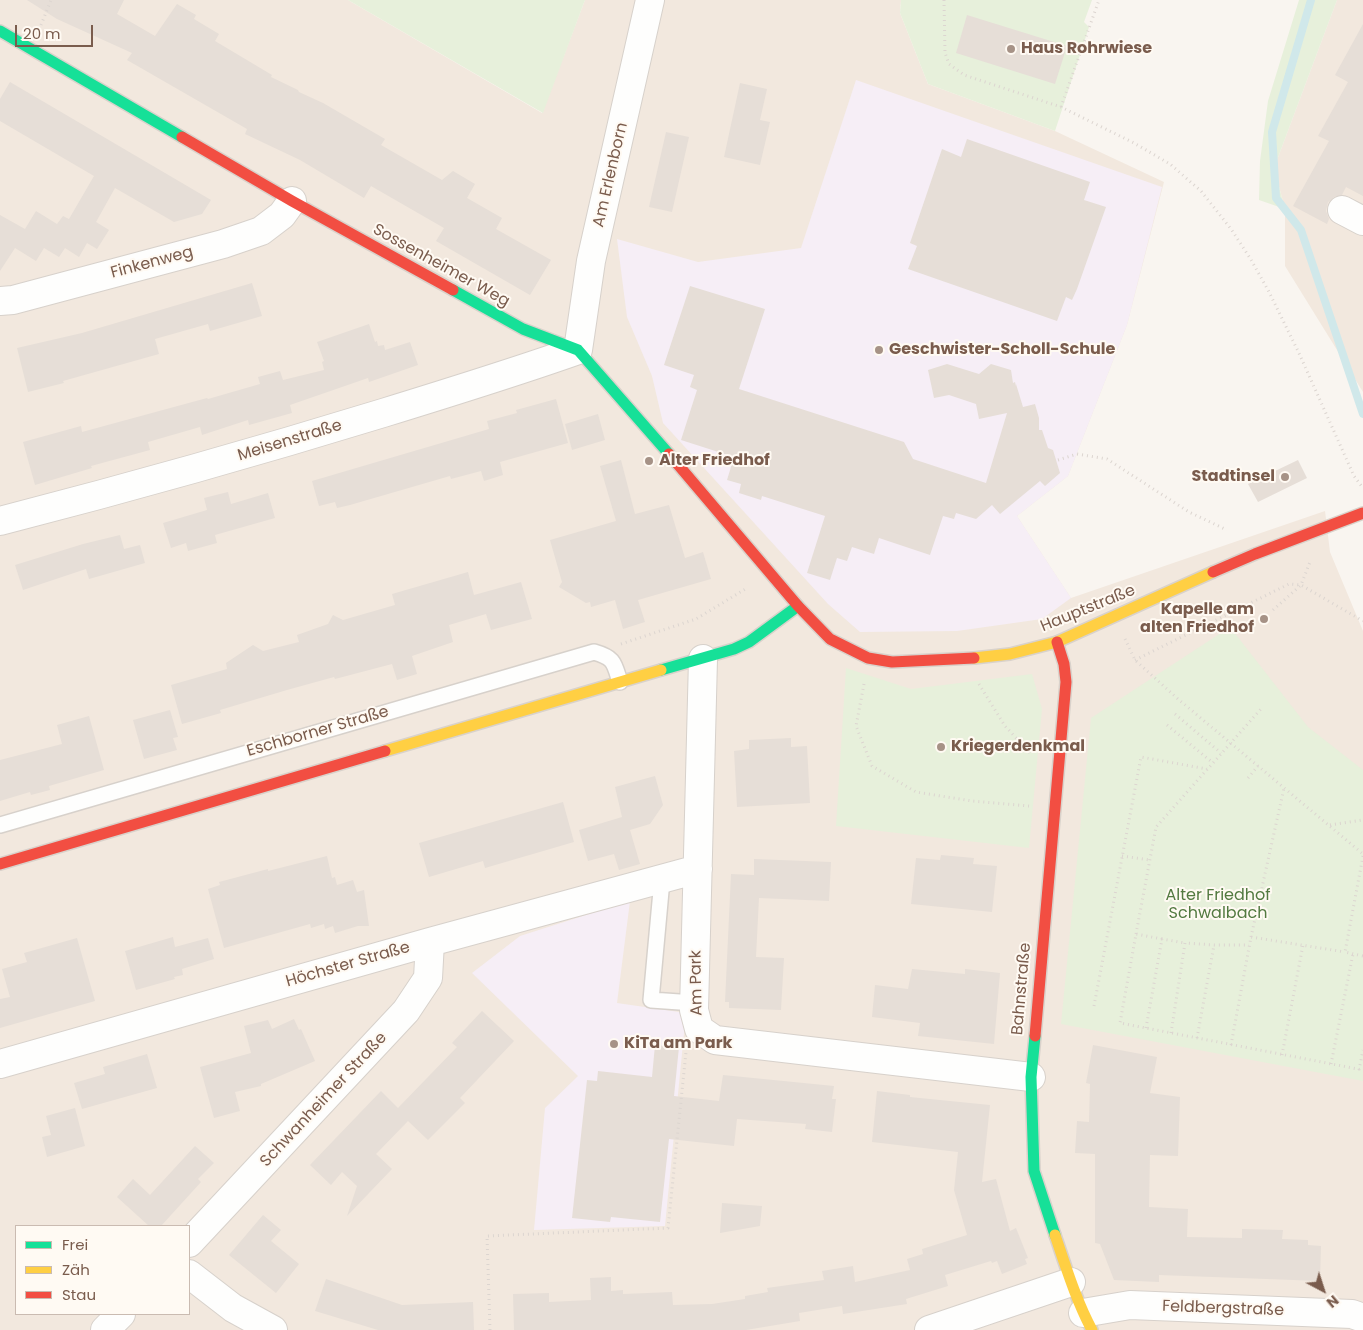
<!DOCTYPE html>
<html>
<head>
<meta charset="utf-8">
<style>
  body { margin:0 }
  #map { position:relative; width:1363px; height:1330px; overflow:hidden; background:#f9f5f0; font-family:Poppins,sans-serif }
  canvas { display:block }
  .legend { position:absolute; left:15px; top:1225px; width:175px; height:90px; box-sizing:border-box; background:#fffaf3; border:1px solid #cabbb1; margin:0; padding:6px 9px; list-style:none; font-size:15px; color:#7a5c4d }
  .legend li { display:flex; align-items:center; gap:10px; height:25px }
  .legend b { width:25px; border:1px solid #cabbb1 }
  .north { position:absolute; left:1298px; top:1265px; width:50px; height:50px; -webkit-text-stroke:4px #fffaf3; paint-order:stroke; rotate:140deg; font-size:14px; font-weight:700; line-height:20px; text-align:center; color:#7a5c4d }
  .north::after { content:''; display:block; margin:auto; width:18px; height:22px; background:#7a5c4d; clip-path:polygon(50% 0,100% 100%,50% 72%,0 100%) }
  .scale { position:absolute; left:15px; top:25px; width:78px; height:22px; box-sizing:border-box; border:2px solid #7a5c4d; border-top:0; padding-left:6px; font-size:15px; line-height:18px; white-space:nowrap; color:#7a5c4d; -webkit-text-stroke:4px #fffaf3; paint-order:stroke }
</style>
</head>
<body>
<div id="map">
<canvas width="1363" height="1330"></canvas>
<ul class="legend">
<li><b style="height:6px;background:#16e098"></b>Frei</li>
<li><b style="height:6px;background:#ffcf43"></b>Zäh</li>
<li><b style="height:6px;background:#f24e42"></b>Stau</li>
</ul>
<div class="north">N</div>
<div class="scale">20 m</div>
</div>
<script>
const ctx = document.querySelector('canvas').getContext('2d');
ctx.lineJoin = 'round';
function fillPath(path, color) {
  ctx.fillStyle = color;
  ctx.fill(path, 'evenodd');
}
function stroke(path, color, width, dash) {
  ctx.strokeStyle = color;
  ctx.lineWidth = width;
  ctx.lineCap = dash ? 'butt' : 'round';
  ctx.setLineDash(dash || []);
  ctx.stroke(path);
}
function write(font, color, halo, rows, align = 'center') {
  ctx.font = font + ' Poppins,sans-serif';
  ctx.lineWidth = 4;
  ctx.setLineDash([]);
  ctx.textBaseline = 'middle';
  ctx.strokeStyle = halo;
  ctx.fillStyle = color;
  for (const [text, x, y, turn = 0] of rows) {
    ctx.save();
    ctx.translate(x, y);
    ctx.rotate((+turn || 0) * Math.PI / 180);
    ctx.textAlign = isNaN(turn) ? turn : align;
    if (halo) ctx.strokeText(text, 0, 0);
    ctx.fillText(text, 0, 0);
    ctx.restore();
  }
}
fillPath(new Path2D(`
  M0,0H348L542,113L585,0H901L900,13L928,84L1055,131L1164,182L1127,325L1068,476L1017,516L1071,598L1325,511L1330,552L1363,631V1330H0ZM16,1226H189V1314H16Z
  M1337,0H1363V392L1285,266V209L1274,168Z`), '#f2e8de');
fillPath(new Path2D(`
  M856,80L1162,187L1127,325L1068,476L1017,516L1071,598L1042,619L957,631L860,632L828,604L663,423L652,376L627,317L617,239L698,262L801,248Z
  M630,901L617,1003L686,1013L665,1226L534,1230L545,1108L578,1076L472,973L520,936Z`), '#f6eef6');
fillPath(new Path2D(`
  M348,0H585L543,113Z
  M901,0H1092L1084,22L1089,27L1055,131L928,84L900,13Z
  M1299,0H1337L1274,168L1285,209L1259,200L1260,161L1268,101Z
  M1230,627L1308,727L1363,770V1081L1061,1024L1091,718Z
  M846,668L911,689L1032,674L1042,709L1029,848L836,826Z`), '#e7f0db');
stroke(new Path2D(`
  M1311,0L1272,132L1276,198L1301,230L1363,414`), '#d0e8ea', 8);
fillPath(new Path2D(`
  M27,0H124L117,14L155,36L177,4L196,15L194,19L219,34L215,41L272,75L271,77L298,90L299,92L323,103L385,139L381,145L442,180L453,171L475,184L467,198L502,218L496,229L551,260L530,295L436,241L444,228L371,186L364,198L300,160L245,134L247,129L127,60L132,53L57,19Z
  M967,15L1067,46L1055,84L956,53Z
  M1363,24V196L1346,187L1342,195L1334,197L1328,202L1326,211L1329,219L1327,224L1293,206L1329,141L1318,136L1348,82L1335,75Z
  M10,82L211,200L202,214L174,222L115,188L96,222L109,230L97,249L87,243L79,257L65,248L59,257L44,248L36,261L15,248L0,271V215L25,229L36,211L57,224L63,216L69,219L94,176L0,121V99Z
  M740,83L767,89L760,120L770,122L760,165L724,157Z
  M666,132L689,137L672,212L649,207Z
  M967,139L1090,182L1084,200L1106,207L1077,289L1072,300L1066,297L1057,321L908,269L917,246L910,243L942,149L961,157Z
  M252,283L262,316L210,331L208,324L155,339L159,354L63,381L64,383L28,392L17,348L82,333Z
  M690,286L765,309L739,389L904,442L913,459L986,483L1007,413L979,419L976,404L949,395L934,398L928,370L947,364L979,374L991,364L1011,370L1013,383L1015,382L1016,386V384L1023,407L1035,404L1039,418V430H1042L1048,448L1053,450L1060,473L1045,486L1040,481L1000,514L992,505L976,519L956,513L954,519L943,516L930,555L879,538L874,554L852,547L847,561L837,558L830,580L807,573L825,516L762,496L761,500L739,493L741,484L727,480L734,457L681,440L697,390L690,387L694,375L664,365Z
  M369,324L375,342L377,341L378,346L384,345L385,350L410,342L418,365L369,382L368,378L290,405L292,413L249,425L248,420L202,435L200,427L148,442L150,450L91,466L92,468L35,485L23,442L81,426L82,432L207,398L208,399L260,384L258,377L280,371L283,380L324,370L322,362L324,361L317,342Z
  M556,399L568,443L500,462L503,475L484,481L481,471L451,479L450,476L350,505L337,508L335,502L319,506L312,481L489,429L487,421L517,413L516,410Z
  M598,414L605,440L572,450L565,424Z
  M621,460L635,514L669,505L685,558L703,552L711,579L638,600L645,622L623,629L615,600L591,607L590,602L586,603L559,587L562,582L550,540L616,521L600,466Z
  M1298,460L1307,478L1258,502L1248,484Z
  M228,492L231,504L268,493L275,518L215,535L217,543L188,551L186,543L171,548L163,523L207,510L204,498Z
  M120,535L124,549L140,545L145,563L89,579L86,569L23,590L15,565L83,544Z
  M468,572L474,595L521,582L532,619L491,630L486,614L449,625L453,642L412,656L417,674L397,680L392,664L335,679L334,677L287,690L220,710L221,713L182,724L171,685L227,669L226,663L253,645L263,651L299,642L297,635L328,624L333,615L343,620L395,605L392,594Z
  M170,710L178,737L173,738L177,750L144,759L133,720Z
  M89,716L104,770L49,786L50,790L31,795L30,792L0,801V760L62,744L57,725Z
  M791,738V747L807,746L810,803L737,807L734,751L749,749V740Z
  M655,776L663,805L650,824L630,830L640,864L619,870L614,854L588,861L579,830L622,817L615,787Z
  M563,802L574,842L485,868L483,861L429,877L419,843Z
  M941,855L974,858L973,864L997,866L992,912L911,904L916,858L940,860Z
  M327,856L332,878L335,877L337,885L353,880L357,892L364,890L369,926H358L335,933L333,926L325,929L324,924L311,928L310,924L224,948L208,889L220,885L219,882L268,869V871Z
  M754,859L831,862L829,901L759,898L756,957L784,958L781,1010L729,1008V1002H725L731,874L754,875Z
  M173,937L175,947L208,938L214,959L182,969L183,975L174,977L175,979L136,990L125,951Z
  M77,938L95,1001L0,1028V999L10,997L2,969L27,962L24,953Z
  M912,969L965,974V969L1000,973L994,1044L918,1036L920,1023L872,1017L875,985L908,989Z
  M482,1011L514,1041L460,1098L465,1103L428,1140L408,1121L376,1154L392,1169L347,1216L357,1186L342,1172L331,1185L310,1165L381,1091L398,1108L457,1047L452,1043Z
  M294,1019L299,1030L301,1029L315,1061L261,1084V1086L235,1092L240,1111L214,1118L200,1067L251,1053L244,1026L268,1020L272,1029Z
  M655,1045L679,1047L674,1096L719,1101L723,1075L834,1086L832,1099H836L832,1132L805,1129L806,1124L737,1119L734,1146L669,1139L660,1222L611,1217L610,1222L572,1218L587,1080L597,1081L598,1071L652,1077Z
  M1093,1045L1157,1057L1150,1093L1180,1097L1178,1156L1150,1155L1149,1207L1188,1209L1187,1237L1242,1238V1229L1283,1230L1282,1239L1308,1240V1245L1321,1246L1320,1281L1159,1275V1282L1114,1280L1100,1244L1095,1243V1154L1075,1153L1077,1121L1089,1122L1090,1084L1086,1083Z
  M147,1054L157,1088L82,1109L74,1083L105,1074L103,1067Z
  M877,1091L910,1095V1097L990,1105L982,1182L996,1179L1010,1231L1016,1228L1028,1258L1025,1259L1027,1264L1002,1274L997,1261L992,1263L991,1261L945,1275L948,1286L906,1299L907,1304L843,1314L842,1306L799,1313L800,1321L746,1330H514L513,1294L549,1293V1302L591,1300L590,1278L611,1277V1291L623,1290V1294L672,1292L673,1305L712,1304L745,1299V1296L768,1292L767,1288L824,1280L822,1271L853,1266L855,1282L910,1270L907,1259L923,1254L922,1249L967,1235L954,1190L958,1152L872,1142Z
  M75,1108L85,1146L47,1157L42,1137L51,1135L46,1116Z
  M195,1146L214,1163L198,1179L201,1182L161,1226H149L117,1197L133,1179L150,1195Z
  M722,1203L762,1206L760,1226L720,1233Z
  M263,1215L281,1230L271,1241L299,1264L276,1293L229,1255Z
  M326,1279L402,1305L473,1302L474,1330H378L315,1311Z`), '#e6ded7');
const lane = new Path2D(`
  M0,825L594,652C615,658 614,663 620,682
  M662,880L651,1000L694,1003`);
const street = new Path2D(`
  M1342,210L1363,221
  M0,301L13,300L223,244L261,231L282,215L292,201
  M0,521C128,488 256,452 383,413C448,393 513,373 578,350L591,261L650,0
  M703,659L694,1010L699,1029L715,1040L1031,1077
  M0,1064L430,942L698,869
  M189,1243L406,1011L428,978L430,942
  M189,1274L233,1308L273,1330
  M1083,1313L1130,1305L1352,1314L1363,1318
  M105,1330L121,1314
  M929,1330L1071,1282`);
const fast = new Path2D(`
  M0,31L182,137
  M453,290L523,329L578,350L669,454
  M661,670L734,649L749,642L798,606
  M1035,1036L1031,1077L1034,1171L1055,1235`);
const slow = new Path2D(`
  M974,658L1010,654L1057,642L1213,572
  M385,751L661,670
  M1055,1235C1066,1267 1076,1300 1092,1330`);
const jam = new Path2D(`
  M182,137L292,201L453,290
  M669,454L798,606L830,639L868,658L892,662L974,658
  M1213,572L1255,554L1363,513
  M0,864L385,751
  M1035,1036L1066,682L1064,664L1057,642`);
stroke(lane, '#d7d1cb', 18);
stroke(street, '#d7d1cb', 30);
stroke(fast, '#d9d2cb', 14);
stroke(slow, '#d9d2cb', 14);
stroke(jam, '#d9d2cb', 14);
stroke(new Path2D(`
  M944,0L945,53L949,64L964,75L1061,107L1134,143L1170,164L1201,191L1231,229L1250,258L1268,290L1298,351L1354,476L1363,488
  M41,25L51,0
  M1061,107L1099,0
  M1058,460L1077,454L1107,459L1189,512L1227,530
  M1273,610L1301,585L1310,562
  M1125,639L1135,660L1178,699L1363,854
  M621,644L696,619L747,588
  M1135,660L1289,584L1301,585L1363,621
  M864,684L856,726L872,766L916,792L972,801L1029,806
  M979,684L1005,726L1032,755
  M1175,714L1221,753
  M1167,725L1213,763
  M1248,778L1258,766
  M1330,825L1363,820
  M1122,856L1150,860
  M1363,856L1345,952L1363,956
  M1136,934L1156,827L1261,709
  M1251,937L1284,788
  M1162,939L1136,934L1120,1023L1363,1070
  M1094,1006L1141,757L1207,769
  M1146,1028L1162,939L1185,943
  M1171,1033L1185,943L1214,945H1249
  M1197,1038L1214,945
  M1231,1045L1251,937L1345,952
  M1282,1055L1303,945
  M1331,1064L1353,954
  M1359,1070L1363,1050
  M490,1330L487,1236L668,1228L686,1052`), '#dcd5d0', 3, [1, 4]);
stroke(lane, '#fefefd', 15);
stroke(street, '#fefefd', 28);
stroke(fast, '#16e098', 11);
stroke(slow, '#ffcf43', 11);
stroke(jam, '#f24e42', 11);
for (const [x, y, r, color] of [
  [1011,49,5,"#a69286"],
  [879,350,5,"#a69286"],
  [649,461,5,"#a69286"],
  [1285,477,5,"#a69286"],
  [1264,619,5,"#a69286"],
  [941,747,5,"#a69286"],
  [614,1044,5,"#a69286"]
]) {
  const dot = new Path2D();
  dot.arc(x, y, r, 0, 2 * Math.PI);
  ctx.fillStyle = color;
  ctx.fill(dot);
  stroke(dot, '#fffaf3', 2);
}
write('bold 16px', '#7a5c4d', '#fffaf3', [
  ["Haus Rohrwiese",1021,49],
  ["Geschwister-Scholl-Schule",889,350],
  ["Alter Friedhof",659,461],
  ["Stadtinsel",1275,477,"right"],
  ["Kapelle am",1254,610,"right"],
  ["alten Friedhof",1254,628,"right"],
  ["Kriegerdenkmal",951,747],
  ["KiTa am Park",624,1044]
], 'left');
write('16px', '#7a5c4d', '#fffaf3', [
  ["Am Erlenborn",611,175,-77],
  ["Finkenweg",152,263,-15],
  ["Sossenheimer Weg",441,266,29],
  ["Meisenstraße",290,441,-17],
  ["Hauptstraße",1088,609,-22],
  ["Eschborner Straße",318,732,-16],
  ["Höchster Straße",348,965,-16],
  ["Am Park",697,983,-91],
  ["Bahnstraße",1022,989,-85],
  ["Schwanheimer Straße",324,1100,-47],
  ["Feldbergstraße",1223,1309,2]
]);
write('16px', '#537a41', '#fffaf3', [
  ["Alter Friedhof",1218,896],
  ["Schwalbach",1218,914]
]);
</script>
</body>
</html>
